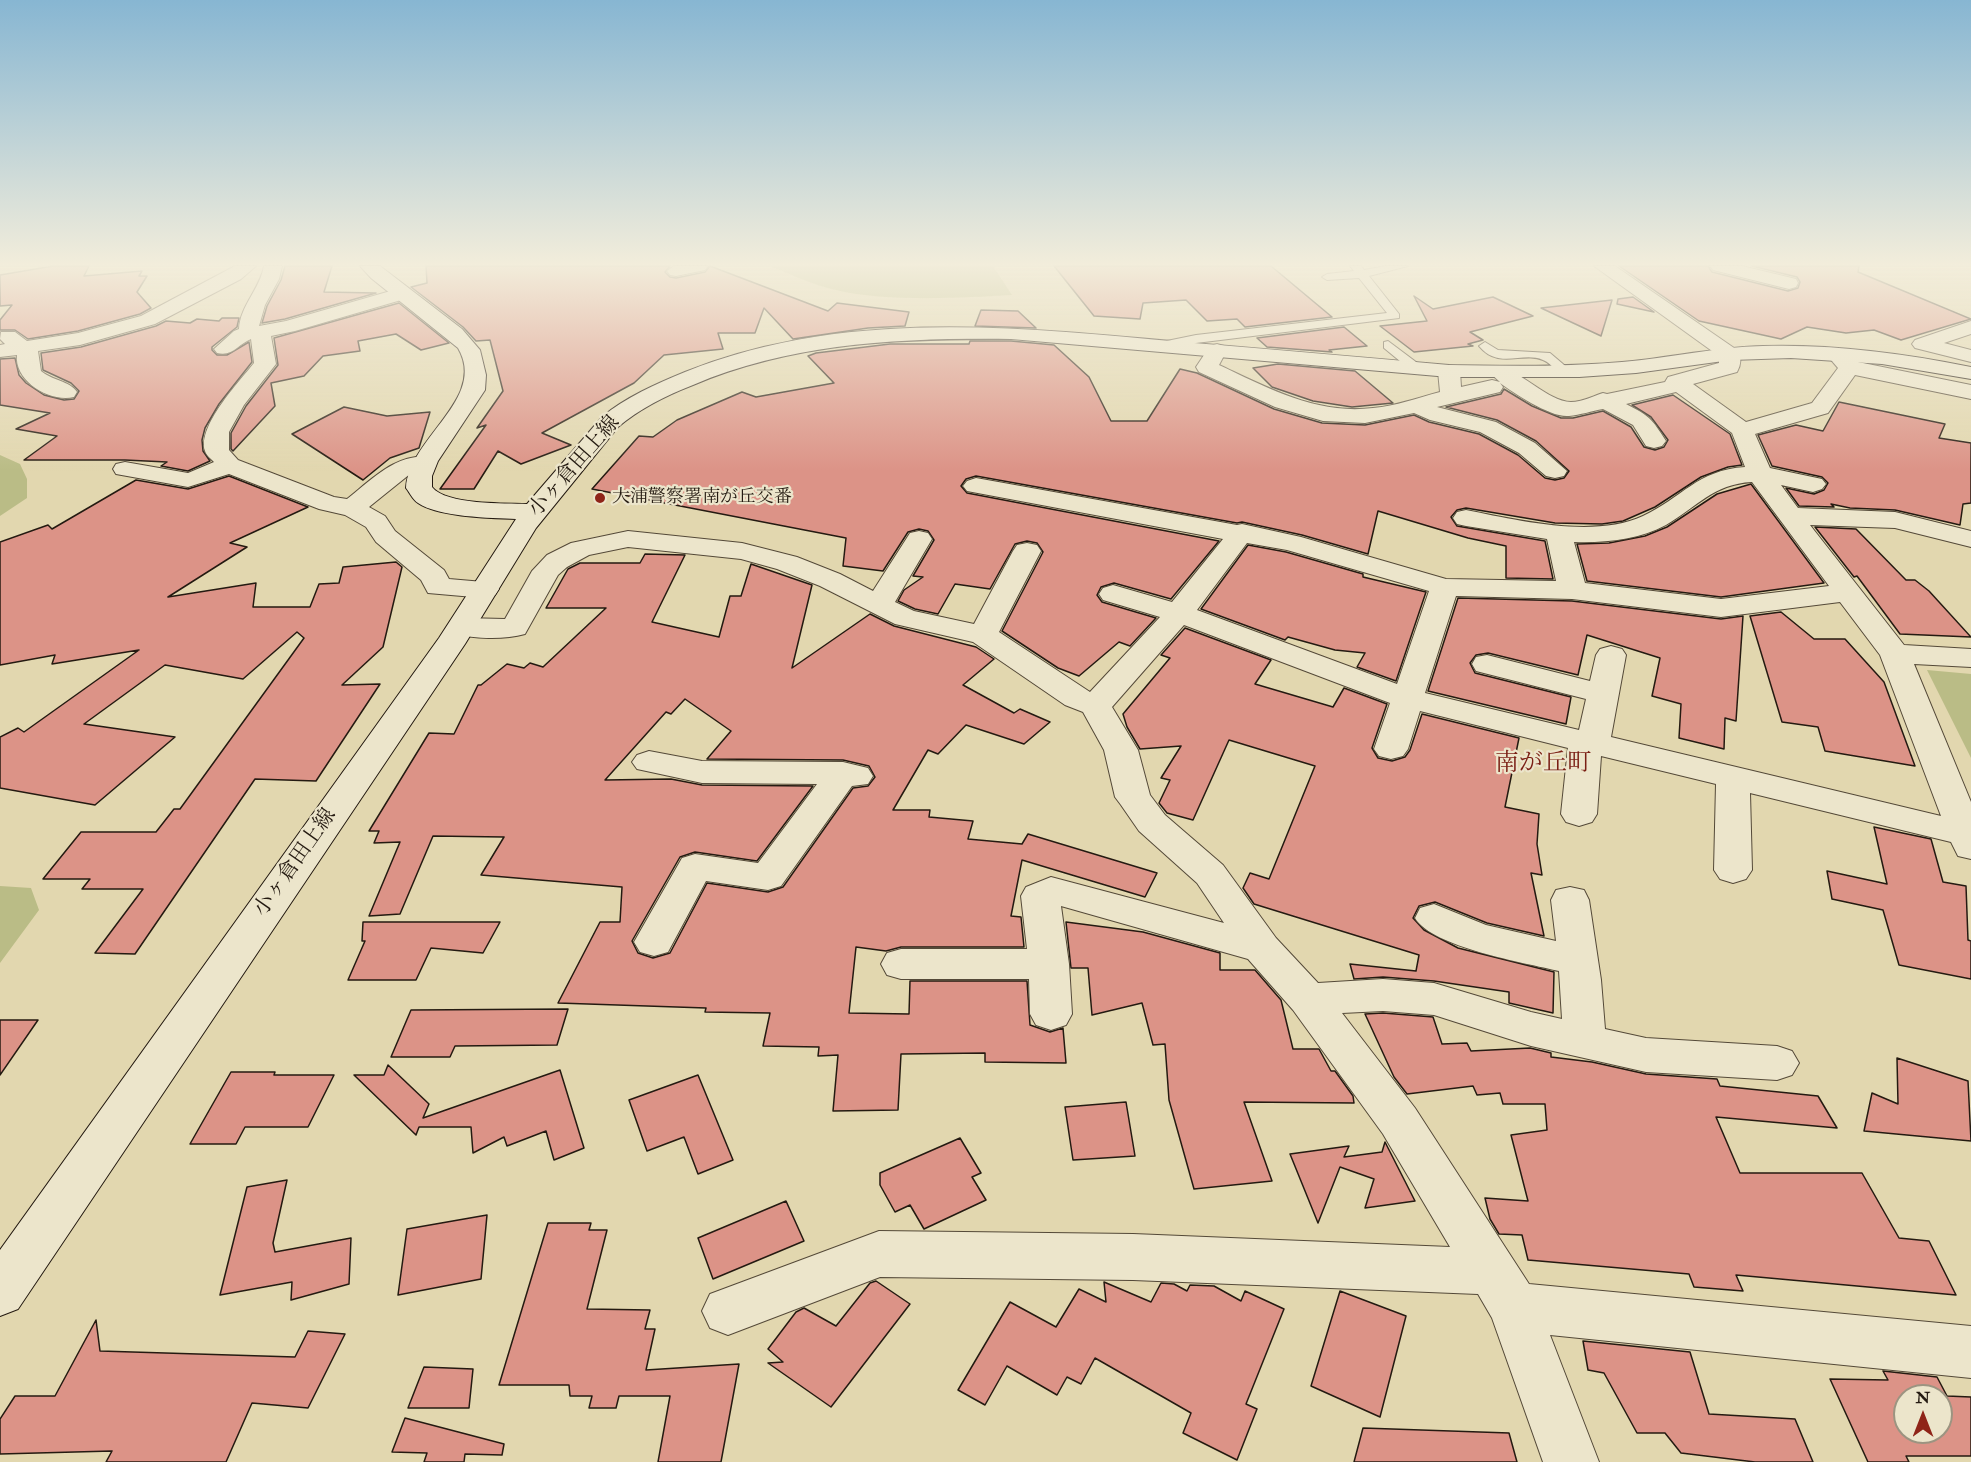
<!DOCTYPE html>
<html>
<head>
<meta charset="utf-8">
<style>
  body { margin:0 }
  #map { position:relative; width:1971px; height:1462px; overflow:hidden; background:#e2d7af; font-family:"IM FELL Double Pica",serif }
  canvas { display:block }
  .north { position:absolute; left:1893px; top:1384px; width:60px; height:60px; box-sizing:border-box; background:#ece5cb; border:2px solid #9c9481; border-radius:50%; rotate:0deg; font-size:16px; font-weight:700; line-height:24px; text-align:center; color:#241a11 }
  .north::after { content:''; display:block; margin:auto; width:21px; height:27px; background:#8f2418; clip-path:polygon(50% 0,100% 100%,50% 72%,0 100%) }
</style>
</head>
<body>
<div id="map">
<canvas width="1971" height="1462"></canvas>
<div class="north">N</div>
</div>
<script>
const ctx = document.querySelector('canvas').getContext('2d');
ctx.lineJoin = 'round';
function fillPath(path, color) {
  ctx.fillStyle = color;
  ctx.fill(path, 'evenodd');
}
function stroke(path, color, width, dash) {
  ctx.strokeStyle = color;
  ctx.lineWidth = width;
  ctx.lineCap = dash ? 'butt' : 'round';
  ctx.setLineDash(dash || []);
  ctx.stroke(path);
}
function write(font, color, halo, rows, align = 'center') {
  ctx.font = font + ' "IM FELL Double Pica","Noto Serif JP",serif';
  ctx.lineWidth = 4.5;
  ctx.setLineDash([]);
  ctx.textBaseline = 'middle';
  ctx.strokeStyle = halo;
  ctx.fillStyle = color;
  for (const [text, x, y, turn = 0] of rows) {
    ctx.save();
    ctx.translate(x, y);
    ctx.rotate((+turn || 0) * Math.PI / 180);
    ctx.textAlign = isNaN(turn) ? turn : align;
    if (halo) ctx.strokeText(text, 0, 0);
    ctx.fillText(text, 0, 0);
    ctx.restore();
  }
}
fillPath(new Path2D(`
  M770,266H993L1012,295C961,298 885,302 836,290C813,285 792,275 770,266Z
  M0,455L20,464L27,479V498L0,516Z
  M1927,670L1971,674V758Z
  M0,886L31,888L39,910L0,963Z`), '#babc86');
const building = new Path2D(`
  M53,266H89L84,276L142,271L139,276H147L137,292L151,308L140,314L78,331L28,339L15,330H0V320L12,305L0,306V275Z
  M285,266H332L324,292L376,293L285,319L262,323L267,306L281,280Z
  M426,266H670L665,272L670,277L676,278L705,272L710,266L828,311L837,303L909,312L905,326L868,328L793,339L764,308L755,333H718L723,349L664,355L634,383L542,433L571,445L521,464L498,451L474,489H440L486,425L477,428L503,391L490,340L476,341L463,327L411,287L427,283Z
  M1054,266H1271L1332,317L1245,327L1237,319L1207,321L1186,300L1143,303L1140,319L1094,316Z
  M1619,266H1708L1712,272L1788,291L1798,288L1800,282L1797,277L1752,266H1859L1858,272L1971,319L1901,340L1874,330L1846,333L1807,327L1781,339L1699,321Z
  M1414,296L1433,309L1493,297L1533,316L1470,332L1483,340L1468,344L1473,346L1414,352L1380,326L1427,321Z
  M1633,297L1654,312L1617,304L1618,299Z
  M1612,300L1601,336L1541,308Z
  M399,303L449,343L421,350L396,334L358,341L360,351L323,356L304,376L271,383L275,406L233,451L231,449V433L246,406L278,365L274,338Z
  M981,310L1018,311L1036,328L975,326Z
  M222,318H239L237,327L212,347V350L217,355H227L249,342L252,362L219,404L205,428L202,440L203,451L210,461L188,471L161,466L167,462L125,460H24L57,436L16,429L50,413L0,405V359L15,358L19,375L26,383L44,395L64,400L74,399L79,391L71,383L43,370L41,353L81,347L156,326L166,321L190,323L197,319L219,321Z
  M1344,327L1367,346L1329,350L1332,352L1267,347L1257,338Z
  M970,341H1011L1054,345L1089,377L1111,421H1147L1180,369L1197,373L1274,409L1322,423L1365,425L1414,415L1429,422L1479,434L1518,455L1545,478L1555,480L1564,478L1569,471L1536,441L1497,420L1446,407L1501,394L1504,389L1532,406L1561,418H1573L1603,411L1631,427L1644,447L1655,450L1664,447L1668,440L1651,417L1632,405L1673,395L1730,434L1742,465L1728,467L1701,477L1655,507L1623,521L1602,524L1555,523L1466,508L1457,510L1451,517L1457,526L1545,541L1553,579L1506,578V546L1468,538L1378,511L1368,554L1302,535L1242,522L1237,523L976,476L966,479L961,486L967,493L1219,541L1171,599L1114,583L1101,587L1097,595L1102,602L1156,618L1130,646L1119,642L1079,676L1058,668L1002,631L1043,552L1037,543L1027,541L1015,544L990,589L955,584L938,614L915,609L898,601L904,590L923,577L913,576L934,540L928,531L919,529L908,532L883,571L843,566L846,538L592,489L639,436L653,437L677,420L742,392L756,397L834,383L808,356L816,353L890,344H969Z
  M1278,364L1355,371L1393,403L1352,407L1313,401L1272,387L1253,368Z
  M1839,402L1945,424L1939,438L1971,443V503L1963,504L1960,525L1895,510L1850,508L1831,504L1834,507L1799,506L1786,488L1814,494L1824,490L1828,483L1822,477L1772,466L1758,435L1796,425L1823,431Z
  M344,407L387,416L430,412L419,448L390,458L363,480L292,434Z
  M229,476L308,507L230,543L247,547L168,597L256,583L253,607H310L319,584L339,583L343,567L396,562L402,567L383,647L342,685L380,684L316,781L255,779L135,954L95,953L143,889H82L90,879H43L81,832H156L174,809H180L304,638L297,632L243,679L165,665L84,724L175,737L95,805L0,788V737L18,728L24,732L139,650L52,664L55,655L0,665V542L48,525L52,529L136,480L188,489Z
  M1751,484L1824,583L1721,597L1587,581L1577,544L1609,543L1645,536L1667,527L1717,494Z
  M1815,527L1856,529L1906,580H1915L1929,591L1971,637L1900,634L1857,576L1854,577Z
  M1248,545L1286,552L1363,574V577L1426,592L1396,681L1357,667L1365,653L1335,650L1288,637L1285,640L1201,609Z
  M645,554L685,555L652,622L719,637L730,596H741L751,564L812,585L792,668L870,614L894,626L976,647L994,659L963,685L1014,713L1020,709L1050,722L1024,744L966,725L938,754L928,750L893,810H930L929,817L973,821L968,839L1022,844L1028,834L1157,873L1145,897L1022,860L1011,916L1021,917L1024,947H901L886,951L856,947L849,1013L909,1014L910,981H1027L1030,1025L1050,1032L1063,1028L1066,1063L985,1062V1053L901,1054L898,1110L833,1111L838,1055L818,1056L819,1047L763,1046L770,1013L705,1012L706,1008L558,1003L600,922H620L622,887L481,875L504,837L433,836L400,914L369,916L400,842L374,843L379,831H369L429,733L454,734L478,685H481L507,664L524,668L530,663L543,667L606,608H546L568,569L580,563H640ZM685,699L731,731L707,759L843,760L869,766L875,777L868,786L853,788L783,887L768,892L707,883L670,953L653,958L638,953L632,941L680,857L695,852L757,861L813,786L702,785L671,779L605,780L666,712L671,714Z
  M1458,598L1572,601L1721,619L1743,616L1736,721L1725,718L1724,749L1679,738L1681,704L1652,696L1660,658L1587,635L1578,675L1488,653L1476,655L1470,663L1475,673L1571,697L1566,724L1428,691Z
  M1781,612L1814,639H1845L1884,682L1915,766L1825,751L1818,727L1782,722L1750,616Z
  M1185,628L1271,660L1255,684L1333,707L1344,688L1387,704L1372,748L1378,758L1392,761L1405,757L1410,750L1422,714L1519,738L1505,807L1539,814L1537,844L1542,875L1531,873L1544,936L1487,923L1435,902L1419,906L1413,918L1424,930L1458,948L1554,972L1553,1013L1509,1003V992L1434,981L1383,977L1354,979L1350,964L1416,971L1419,955L1254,904L1243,888L1250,873L1269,879L1315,766L1229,740L1193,820L1167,813L1159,803L1170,780L1161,778L1181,746L1140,749L1127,727L1123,714L1170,658L1161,655Z
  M1874,827L1931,839L1943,882L1966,886L1968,940L1971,941V979L1899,965L1883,910L1832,899L1827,871L1887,884Z
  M363,922H500L483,953L431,948L416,980H348L365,941H362Z
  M1066,922L1143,932L1220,953V970H1255L1281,1000L1293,1049H1319L1331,1071H1335L1353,1096L1354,1103L1244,1102L1272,1181L1194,1189L1169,1100L1165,1044L1153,1045L1142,1003L1092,1015L1088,968H1071Z
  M568,1009L557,1045L455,1046L450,1057H391L411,1010Z
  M1383,1013L1433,1017L1442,1044L1467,1043L1471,1051L1530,1048L1551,1053V1057L1592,1062L1646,1074L1717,1079L1720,1086L1818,1096L1837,1128L1716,1117L1740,1173H1862L1899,1238L1929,1241L1956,1295L1736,1275L1743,1291L1694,1287L1689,1274L1528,1260L1522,1235L1499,1234L1490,1219L1485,1198L1528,1201L1511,1135L1547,1130L1545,1104H1503L1500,1093L1477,1095L1473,1086L1407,1094L1394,1077L1365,1014Z
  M0,1020H38L0,1075Z
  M1897,1058L1968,1081L1971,1141L1864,1131L1872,1093L1898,1104Z
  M388,1065L429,1104L423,1118L560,1070L584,1148L554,1160L546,1131L507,1146L504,1137L473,1153L471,1127H419L416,1135L354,1075H384Z
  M231,1072H275L274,1075H334L308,1127H245L236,1144H190Z
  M698,1075L733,1160L698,1174L684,1137L647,1151L629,1100Z
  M1126,1102L1135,1156L1073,1160L1065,1107Z
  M960,1138L981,1173L972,1177L986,1200L924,1229L910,1205L895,1212L880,1185V1173Z
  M1385,1142L1415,1201L1365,1208L1374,1179L1340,1167L1318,1223L1290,1154L1349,1146L1344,1157L1382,1152Z
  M287,1180L273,1243L275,1252L351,1238L349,1284L291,1300L292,1282L220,1295L247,1187Z
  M786,1201L804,1241L713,1279L698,1238Z
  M487,1215L481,1279L398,1295L407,1229Z
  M548,1223H591L589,1230H607L587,1309L650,1310L645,1329H655L646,1370L739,1364L721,1462H658L670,1396H619L616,1408H589L592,1396H570L569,1385H499Z
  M876,1281L910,1304L831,1407L768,1363L783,1362L768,1349L796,1312L804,1308L836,1326L870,1283Z
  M1104,1282L1151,1302L1161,1283L1174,1284L1187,1291L1190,1285L1214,1286L1241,1301L1245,1291L1284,1309L1246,1404L1257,1409L1237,1460L1183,1433L1191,1413L1095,1358L1081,1384L1067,1377L1057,1395L1007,1366L985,1405L958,1390L1010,1302L1056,1327L1079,1289L1106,1302Z
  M1340,1291L1406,1316L1380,1417L1311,1386Z
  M96,1320L100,1351L295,1357L308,1331L345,1334L308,1408L252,1403L226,1462H106L112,1451L0,1454V1419L15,1396H55Z
  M1583,1341L1690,1352L1709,1414L1795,1419L1813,1462H1755L1681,1453L1665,1433H1637L1604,1373L1588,1370Z
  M424,1367L473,1369L469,1408H408Z
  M1883,1371L1937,1377L1947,1396L1971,1397V1456H1906L1909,1462H1868L1830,1379L1888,1380ZM1905,1396H1941V1432H1905Z
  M405,1418L504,1444L502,1455L465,1454L464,1462H424L427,1453L392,1452Z
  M1363,1428L1509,1433L1517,1462H1354Z`);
fillPath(building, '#dc9387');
stroke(building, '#241a11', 1.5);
const lane = new Path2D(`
  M1350,266H1361L1364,270L1386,266H1408L1369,276L1399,314V318L1196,343L1161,350L1155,346L1157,343L1196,335L1387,313L1359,278L1327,280L1322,277L1327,274L1354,271Z
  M1388,341L1420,365L1422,368L1420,371H1412L1384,348V342Z
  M1485,342L1498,350L1550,353L1570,370L1568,373C1556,375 1553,364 1543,360C1522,351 1499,370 1479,346Z`);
const street = new Path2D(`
  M235,266H256L241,279L155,324L80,345L38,351L41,371C51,380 70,381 77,392L74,397C50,403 14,381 17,355L0,357V345L5,344L0,339L1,332H15L27,341L78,333L141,316Z
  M264,266H282L279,279L265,305L259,326L286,321L401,288L408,290L410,294L408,298L295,331L271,336L276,364L244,405L229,432V450L238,460L334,497L347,499C370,481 399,450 432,458L435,463L432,468L410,474L369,507L385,516L395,531L444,570L449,579L495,583L499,589L495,595L485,598L428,593L421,580L376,542L366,527L345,515L319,509L229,474L188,487L116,474L113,469L116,464L125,462L188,473L214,462C211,459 206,455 205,451C197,426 239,382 254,363L251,339C238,344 233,357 217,353L214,349L234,331L239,329C240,306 260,289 264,266Z
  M674,266H708L705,270L676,276L670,275L667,271Z
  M1594,266H1615L1737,350C1742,356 1741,365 1737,372L1693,384L1746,422L1812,403L1838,368L1826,354L1829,350C1842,346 1848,354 1858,362L1971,385V399L1855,375L1828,413L1755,434L1770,468L1822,479L1826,484L1822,489L1813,492L1781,485L1798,508L1895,512L1971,531V547L1895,528L1810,525L1904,645L1971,649V667L1914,664L1971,802V859L1958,856L1951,842L1750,793L1752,870L1746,879L1733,883L1720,879L1714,870L1716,784L1601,756L1597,814L1592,822L1579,826L1566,822L1561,814L1568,748L1420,711L1408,749L1403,756L1391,759L1379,756L1374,749L1390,703L1184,625L1112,707L1138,750L1150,795L1165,815L1223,865L1276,938L1318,983L1383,979L1434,983L1531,1012L1562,1019L1559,971C1525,963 1432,947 1415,918L1420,908L1434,904L1486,925L1556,941L1551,900L1556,890L1570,887L1584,890L1589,900L1601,980L1605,1029L1646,1038L1777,1046L1792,1051L1799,1063L1792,1075L1777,1080L1646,1072L1531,1046L1434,1015L1383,1011L1342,1013L1415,1108L1529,1284L1971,1326V1378L1550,1335L1599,1462H1543L1492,1318L1478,1294L1133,1280L880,1277L728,1335L710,1328L702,1311L710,1294L879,1231L1133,1234L1450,1247L1383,1134L1293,1010L1248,959L1061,906L1069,964L1072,1014L1066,1025L1051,1030L1036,1025L1030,1014L1029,979H901L887,975L881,964L887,953L901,949H1027L1021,896L1026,887L1051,877L1224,923L1197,883L1139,831L1121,805L1115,797L1104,750L1083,712L1065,705L973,642L895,624L820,586L777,569L741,559L628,547L589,555L567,567L558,575L525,634C504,640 473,639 452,633L447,627L452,621L462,618L505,619L532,571L547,555L571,543L628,531L742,543L797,557L840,574L873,591L910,533L919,531L928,533L932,539L895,602L914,611L974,624L1013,551L1017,545L1027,543L1037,545L1041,551L999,632L1090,692L1160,617L1103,600L1099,594L1103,588L1113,585L1172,602L1223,539L967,491L963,486L967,481L976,478L1237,525L1242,524L1301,537L1446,579L1556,581L1547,539L1466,526L1457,524L1453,518L1457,512L1466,510C1517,520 1594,539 1643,516C1682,498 1697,470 1745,467L1732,433L1676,392L1626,404C1650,416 1652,419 1666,441L1662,446L1654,448L1646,446L1633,425L1603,409C1592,411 1580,415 1569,416C1551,418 1514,393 1500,383L1503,387L1500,392L1437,407L1496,422L1535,443L1567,471L1564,476L1555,478L1546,476L1519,453L1480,432L1430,420L1414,413L1365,423L1323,421L1275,407L1199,372L1196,367L1210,346L1217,344L1224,346L1227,350L1219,365C1268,388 1317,415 1373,408C1396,406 1417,398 1440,392L1438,371L1441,366L1449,365L1457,366L1460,371L1461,387L1492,380L1500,382L1490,373L1493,368C1515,363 1546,402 1571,402C1582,402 1593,396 1603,393L1607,394L1665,382L1668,377L1719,363V356ZM1752,482L1829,586L1721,599L1585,583L1574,542C1604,543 1639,540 1666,525C1697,507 1713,484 1752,482ZM1247,543L1287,550L1429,591L1397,684L1197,610ZM1456,596L1572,599L1721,617L1840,602L1880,655L1941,816L1611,737L1626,655L1622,649L1611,646L1600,649L1596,655L1590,681L1487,655L1476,657L1472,664L1476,671L1586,699L1579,730L1425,693Z
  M1710,266H1742L1796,279L1798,283L1796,287L1789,289L1713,270Z
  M1971,321V334L1944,343L1971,350V362L1915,348L1912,344L1915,340Z
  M649,751L702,761L843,762L868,768L873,776L868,784L852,786L781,886L768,890L706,881L668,952L654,956L640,952L634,942L682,858L695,854L758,863L817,784L702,783L637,769L632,762L637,755Z`);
const secondary = new Path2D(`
  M360,266H380L462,329L480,350L486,375L485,390L438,461L432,476V487C446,505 505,503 527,504L602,417C626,397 656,384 685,372C844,308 1017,327 1182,342C1271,349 1360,357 1449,365C1507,366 1565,367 1622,362C1669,358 1715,347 1763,346C1833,344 1902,353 1971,367V379L1882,364L1791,358L1731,360L1636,373L1579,377H1449L1011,339C903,338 794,342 693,385C667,395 639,409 618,427L536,528L465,644L18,1309L0,1316V1250L439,638L516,519C491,518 438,517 418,503C413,500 410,493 406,488C409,437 488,399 458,348L371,278Z`);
stroke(lane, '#544938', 2);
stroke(street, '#544938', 2);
stroke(secondary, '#241a11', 2);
fillPath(lane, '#ece5cb');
fillPath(street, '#ece5cb');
fillPath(secondary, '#ece5cb');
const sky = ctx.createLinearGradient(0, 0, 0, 471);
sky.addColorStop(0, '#87b6d2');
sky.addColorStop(0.56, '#f2eddb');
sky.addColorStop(1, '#f2eddb00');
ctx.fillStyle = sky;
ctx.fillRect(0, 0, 1971, 471);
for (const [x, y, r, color] of [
  [600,498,6,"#8f2418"]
]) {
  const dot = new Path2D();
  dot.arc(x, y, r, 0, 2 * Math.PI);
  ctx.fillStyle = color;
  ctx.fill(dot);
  stroke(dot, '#ece5cb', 2);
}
write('18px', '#241a11', '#ece5cb', [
  ["大浦警察署南が丘交番",612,498]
], 'left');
write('21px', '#241a11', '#ece5cb', [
  ["小ヶ倉田上線",575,467,-49],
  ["小ヶ倉田上線",296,863,-55]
]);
write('24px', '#7a1f14', '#ece5cb', [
  ["南が丘町",1543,765]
]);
</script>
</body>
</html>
